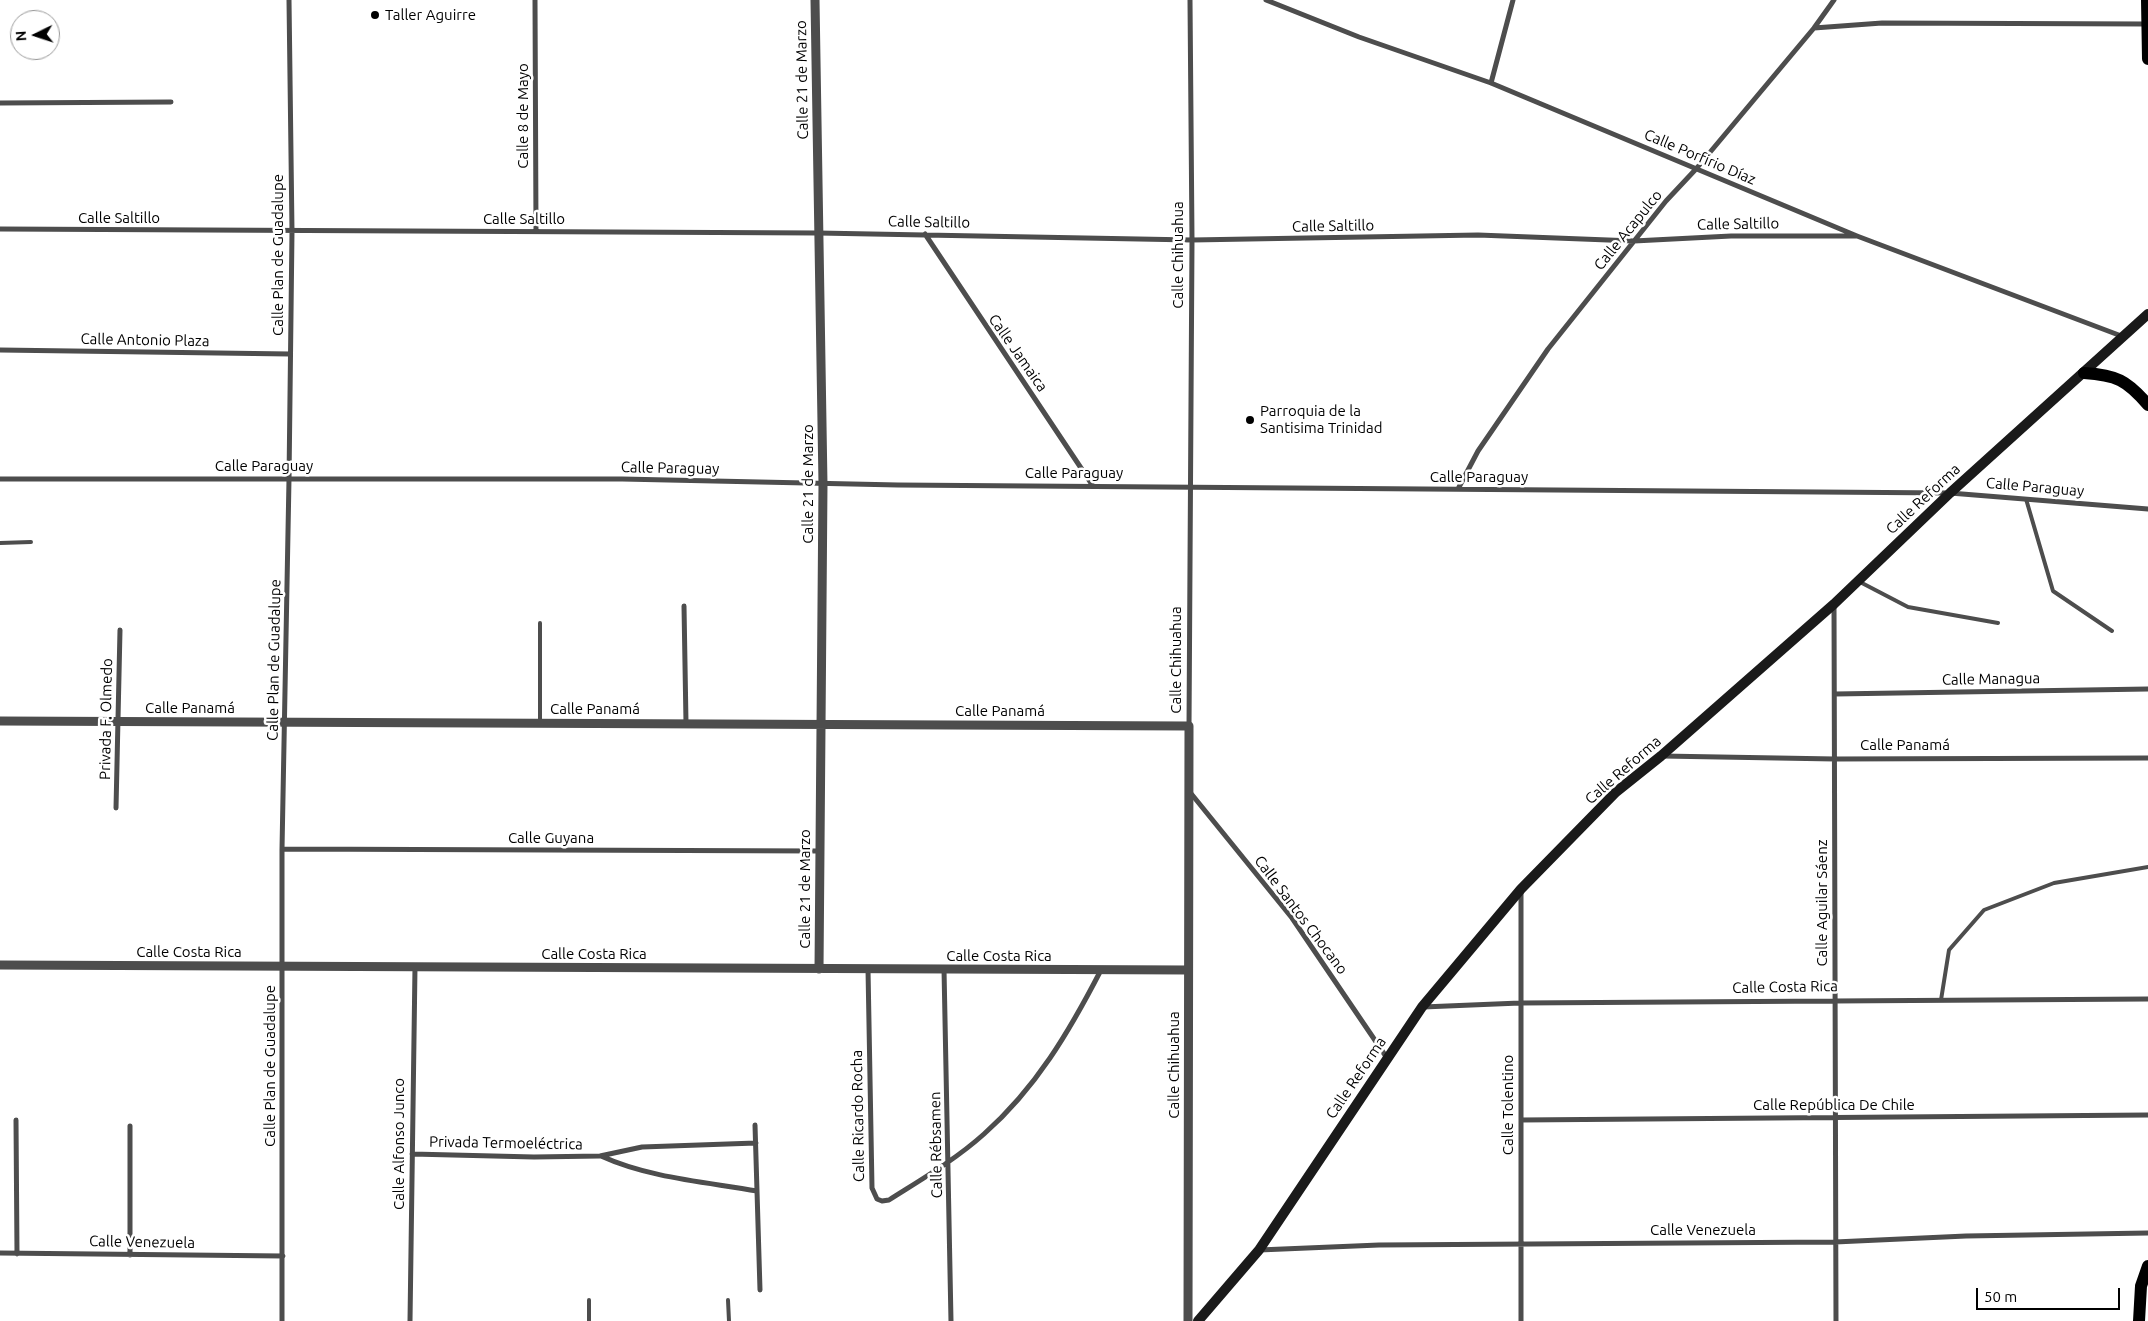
<!DOCTYPE html>
<html>
<head>
<meta charset="utf-8">
<style>
  body { margin:0 }
  #map { position:relative; width:2148px; height:1321px; overflow:hidden; background:#fff; font-family:Ubuntu,sans-serif }
  canvas { display:block }
  .north { position:absolute; left:10px; top:10px; width:50px; height:50px; box-sizing:border-box; background:#fff; border:1px solid #999; border-radius:50%; rotate:266deg; font-size:14px; font-weight:700; line-height:20px; text-align:center; color:#000 }
  .north::after { content:''; display:block; margin:auto; width:18px; height:22px; background:#000; clip-path:polygon(50% 0,100% 100%,50% 72%,0 100%) }
  .scale { position:absolute; left:1976px; top:1288px; width:144px; height:22px; box-sizing:border-box; border:2px solid #000; border-top:0; padding-left:6px; font-size:15px; line-height:18px; white-space:nowrap; color:#000; -webkit-text-stroke:4px #fff; paint-order:stroke }
</style>
</head>
<body>
<div id="map">
<canvas width="2148" height="1321"></canvas>
<div class="north">N</div>
<div class="scale">50 m</div>
</div>
<script>
const ctx = document.querySelector('canvas').getContext('2d');
ctx.lineJoin = 'round';
function stroke(path, color, width, dash) {
  ctx.strokeStyle = color;
  ctx.lineWidth = width;
  ctx.lineCap = dash ? 'butt' : 'round';
  ctx.setLineDash(dash || []);
  ctx.stroke(path);
}
function write(font, color, halo, rows, align = 'center') {
  ctx.font = font + ' Ubuntu,sans-serif';
  ctx.lineWidth = 5;
  ctx.setLineDash([]);
  ctx.textBaseline = 'middle';
  ctx.strokeStyle = halo;
  ctx.fillStyle = color;
  for (const [text, x, y, turn = 0] of rows) {
    ctx.save();
    ctx.translate(x, y);
    ctx.rotate((+turn || 0) * Math.PI / 180);
    ctx.textAlign = isNaN(turn) ? turn : align;
    if (halo) ctx.strokeText(text, 0, 0);
    ctx.fillText(text, 0, 0);
    ctx.restore();
  }
}
stroke(new Path2D(`
  M2026,499L2053,591L2112,631
  M0,543L31,542
  M1860,582L1908,607L1998,623
  M540,623V723
  M1941,1000L1949,950L1984,910L2054,883L2148,867
  M589,1300V1321
  M728,1300L729,1321`), '#4d4d4d', 4);
stroke(new Path2D(`
  M535,0L536,231
  M1266,0L1359,37L1491,83L1857,236L2124,337
  M1814,28L1882,23L2146,24
  M1491,83L1513,0
  M0,103L171,102
  M0,229L818,233L1192,240L1478,235L1634,241L1731,236H1857
  M925,234L1093,486
  M0,350L290,354
  M0,479H622L898,485L1950,493L2148,509
  M1458,489L1478,451L1548,349L1666,201L1696,169L1814,28L1834,0
  M1834,604L1836,1321
  M684,606L686,723
  M1835,694L2148,689
  M1189,726L1192,240L1190,0
  M1662,756L1835,759L2148,758
  M1189,791L1292,918L1387,1058
  M116,808L120,630
  M282,849L819,851
  M1521,892V1321
  M868,969L872,1188L877,1199L882,1201L889,1200C922,1179 955,1160 984,1134C1036,1088 1069,1032 1101,970
  M944,969L951,1321
  M1423,1007L1520,1003L2148,999
  M16,1120L17,1254
  M1521,1120L2148,1115
  M755,1125L760,1290
  M412,1154L534,1157L600,1156L642,1147L756,1143
  M601,1156C649,1178 706,1182 757,1191
  M1259,1250L1379,1245L1835,1242L1966,1236L2148,1233
  M0,1253L283,1256
  M130,1255V1126
  M282,1321V849L289,479L292,231L289,0
  M410,1321L415,967`), '#4d4d4d', 5);
stroke(new Path2D(`
  M815,0L823,484L819,969
  M0,721L1189,726L1188,1321
  M0,965L1188,970`), '#4d4d4d', 9);
stroke(new Path2D(`
  M1198,1321L1259,1250L1422,1007L1521,889L1616,792L1661,756L1834,604L1950,493L2148,314`), '#1a1a1a', 10);
stroke(new Path2D(`
  M2147,0L2148,59
  M2084,373C2116,375 2127,380 2148,405
  M2139,1321L2141,1286L2148,1266`), '#000', 12);
for (const [x, y, r, color] of [
  [375,15,5,"#000"],
  [1250,420,5,"#000"]
]) {
  const dot = new Path2D();
  dot.arc(x, y, r, 0, 2 * Math.PI);
  ctx.fillStyle = color;
  ctx.fill(dot);
  stroke(dot, '#fff', 2);
}
write('15px', '#000', '#fff', [
  ["Taller Aguirre",385,15],
  ["Parroquia de la",1260,411],
  ["Santisima Trinidad",1260,428]
], 'left');
write('15px', '#000', '#fff', [
  ["Calle 21 de Marzo",802,80,-91],
  ["Calle 8 de Mayo",523,116,-90],
  ["Calle Porfirio Díaz",1700,157,23],
  ["Calle Saltillo",119,218],
  ["Calle Saltillo",524,219],
  ["Calle Saltillo",929,222,1],
  ["Calle Saltillo",1738,224,-1],
  ["Calle Saltillo",1333,226,-1],
  ["Calle Acapulco",1628,230,-51],
  ["Calle Plan de Guadalupe",278,255,-90],
  ["Calle Chihuahua",1178,255,-90],
  ["Calle Antonio Plaza",145,340,1],
  ["Calle Jamaica",1018,353,55],
  ["Calle Paraguay",264,466],
  ["Calle Paraguay",670,468,1],
  ["Calle Paraguay",1074,473],
  ["Calle Paraguay",1479,477],
  ["Calle 21 de Marzo",808,484,-90],
  ["Calle Paraguay",2035,487,5],
  ["Calle Reforma",1923,499,-43],
  ["Calle Plan de Guadalupe",274,660,-89],
  ["Calle Chihuahua",1176,660,-90],
  ["Calle Managua",1991,679,-1],
  ["Calle Panamá",190,708],
  ["Calle Panamá",595,709],
  ["Calle Panamá",1000,711],
  ["Privada F. Olmedo",106,719,-89],
  ["Calle Panamá",1905,745],
  ["Calle Reforma",1623,770,-41],
  ["Calle Guyana",551,838],
  ["Calle 21 de Marzo",805,889,-90],
  ["Calle Aguilar Sáenz",1822,903,-90],
  ["Calle Santos Chocano",1301,915,53],
  ["Calle Costa Rica",189,952],
  ["Calle Costa Rica",594,954],
  ["Calle Costa Rica",999,956],
  ["Calle Costa Rica",1785,987,-1],
  ["Calle Chihuahua",1174,1065,-90],
  ["Calle Plan de Guadalupe",270,1066,-90],
  ["Calle Reforma",1356,1078,-56],
  ["Calle Tolentino",1508,1105,-90],
  ["Calle República De Chile",1834,1105],
  ["Calle Ricardo Rocha",858,1116,-91],
  ["Privada Termoeléctrica",506,1143,1],
  ["Calle Alfonso Junco",399,1144,-90],
  ["Calle Rébsamen",936,1145,-91],
  ["Calle Venezuela",1703,1230],
  ["Calle Venezuela",142,1242,1]
]);
</script>
</body>
</html>
